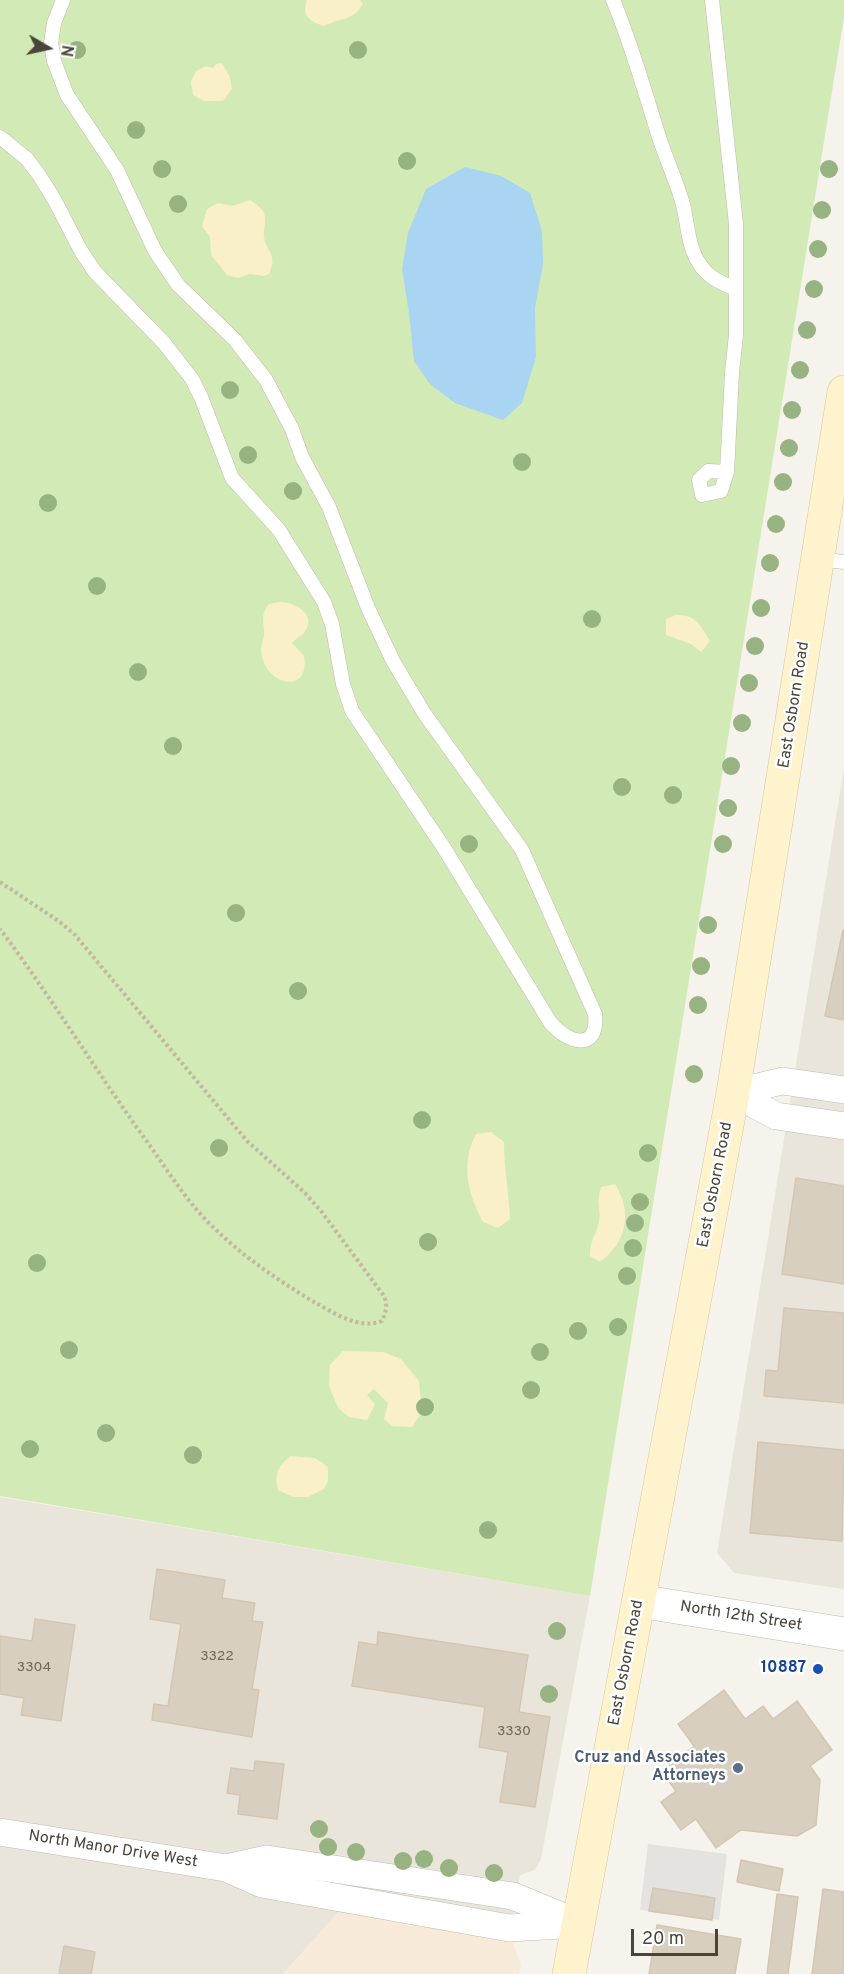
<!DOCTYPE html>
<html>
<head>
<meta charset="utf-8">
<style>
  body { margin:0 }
  #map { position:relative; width:844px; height:1974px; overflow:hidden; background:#f6f3ec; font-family:Overpass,sans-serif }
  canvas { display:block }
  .north { position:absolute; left:18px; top:18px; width:60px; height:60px; -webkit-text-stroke:4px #fff; paint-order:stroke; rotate:99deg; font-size:16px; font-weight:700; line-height:24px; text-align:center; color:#4b4439 }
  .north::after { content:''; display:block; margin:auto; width:21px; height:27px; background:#4b4439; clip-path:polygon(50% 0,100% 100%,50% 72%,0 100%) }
  .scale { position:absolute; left:631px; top:1929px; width:87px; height:27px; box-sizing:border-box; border:3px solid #4b4439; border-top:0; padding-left:8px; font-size:18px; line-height:21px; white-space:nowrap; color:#4b4439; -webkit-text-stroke:4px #fff; paint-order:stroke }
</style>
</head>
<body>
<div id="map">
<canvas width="844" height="1974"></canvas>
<div class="north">N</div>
<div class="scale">20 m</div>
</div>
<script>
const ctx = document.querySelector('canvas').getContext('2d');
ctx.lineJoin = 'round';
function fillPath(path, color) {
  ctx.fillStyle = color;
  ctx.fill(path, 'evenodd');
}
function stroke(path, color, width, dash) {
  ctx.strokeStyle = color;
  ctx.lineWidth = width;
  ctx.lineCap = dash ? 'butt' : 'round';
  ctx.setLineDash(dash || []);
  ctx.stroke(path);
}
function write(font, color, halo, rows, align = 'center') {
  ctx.font = font + ' Overpass,sans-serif';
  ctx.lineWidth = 5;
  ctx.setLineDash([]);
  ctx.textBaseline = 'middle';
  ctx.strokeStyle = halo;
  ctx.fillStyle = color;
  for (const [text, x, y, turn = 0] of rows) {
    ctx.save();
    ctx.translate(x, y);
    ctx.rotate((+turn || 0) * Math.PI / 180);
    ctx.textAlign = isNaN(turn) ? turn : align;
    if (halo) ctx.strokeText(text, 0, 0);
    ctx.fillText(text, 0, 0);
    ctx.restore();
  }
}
fillPath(new Path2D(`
  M844,768V1589L734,1573L717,1553Z
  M0,1497L590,1596L541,1859L535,1870L520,1875L511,1937L342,1908L283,1974H0Z`), '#eae5da');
fillPath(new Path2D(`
  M342,1908L511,1937L521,1965L519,1974H283Z`), '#f7ead8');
fillPath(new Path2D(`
  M0,0H844V17L590,1596L0,1496Z`), '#d2eab5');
fillPath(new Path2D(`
  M307,0H360L363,4C352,22 341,17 324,26C310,22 301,15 307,0Z
  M222,63L230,77L232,89L223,101H204L193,95L191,82L196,71L206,66L213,68L216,64Z
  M250,200C255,204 262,207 264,213C267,221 263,229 264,237C267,253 278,255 269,274L264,276L250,274L238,278L227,275L211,255L210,237L202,226L207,209L218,203L232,206Z
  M279,602C296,602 318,615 304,633C300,637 295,639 292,643L304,656C311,696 263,686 261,650C261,645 263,641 264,636C265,623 259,616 269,604Z
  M676,615C697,615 700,625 710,641L701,652L691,644L666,635V619Z
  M491,1132L504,1142C504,1168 509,1193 510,1219L498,1228L483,1222C468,1194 460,1164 476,1134Z
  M615,1184C633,1213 627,1242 600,1262L590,1256C590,1239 596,1236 599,1222C602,1209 595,1205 601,1187Z
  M343,1351L383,1352L401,1359L419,1381L422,1412L412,1427L392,1426L384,1419L388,1403L374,1389L367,1395L375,1404L367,1420L349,1417L338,1408L329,1386L330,1365Z
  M290,1456L315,1458L328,1467V1481L324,1489L308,1497H293L278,1490C274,1473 278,1467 290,1456Z`), '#f9efc9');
fillPath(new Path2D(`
  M648,1844L727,1854L719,1920L640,1910Z`), '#e5e3e0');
fillPath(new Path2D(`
  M465,167L501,176L530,193L542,231L543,264L535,308L536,357L522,403L503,420L455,403L430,384L414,361L409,313L402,269L408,233L426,189Z`), '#a9d4f2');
const building = new Path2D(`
  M843,930H844V1020L825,1016Z
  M796,1178L844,1186V1284L782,1274Z
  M784,1308L844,1313V1403L764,1396L766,1370L778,1371Z
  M758,1442L844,1450L842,1541L750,1533Z
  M157,1569L225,1580L222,1598L255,1603L252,1621L263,1622L252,1689L259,1690L252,1737L152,1720L154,1704L168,1706L181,1624L150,1619Z
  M35,1619L75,1625L61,1721L21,1715L24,1698L0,1694V1636L32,1641Z
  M378,1632L528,1655L519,1712L550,1717L535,1807L500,1802L508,1752L479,1747L485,1707L352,1686L359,1642L377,1645Z
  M724,1690L745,1719L763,1706L773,1719L797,1701L832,1750L810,1766L820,1780L816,1825L797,1836L741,1830L716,1848L696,1819L681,1830L661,1802L676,1791L661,1771L694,1746L678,1724Z
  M255,1761L284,1764L277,1819L238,1814L240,1795L227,1793L231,1768L254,1771Z
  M741,1860L783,1869L779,1891L737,1882Z
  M653,1888L715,1898L712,1920L649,1911Z
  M823,1889L844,1892V1974H812Z
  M777,1894L798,1897L788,1974H767Z
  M657,1925L741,1939L735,1974H649Z
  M64,1946L95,1952L91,1974H59Z`);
fillPath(building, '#d8cfc1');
stroke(building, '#d3c7b4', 1.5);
const service = new Path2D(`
  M613,0C632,45 645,93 660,140C667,161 676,180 682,201C688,221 687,245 699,263C707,277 721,283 736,289V224L712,0
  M0,137L27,159L39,175L54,199L81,251L95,272L164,343L192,379L201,397L232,478L279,530L324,602L332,624L343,684L352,711L444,848L550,1022C567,1043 599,1053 595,1014L522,850L424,713L393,661L368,608L329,507L302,457L292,429L266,380L235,340L178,285L155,251L117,170L67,95L54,61L51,43L54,23L63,0
  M727,472L708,471L699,480L702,495L721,491L727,472L732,373L736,335V289
  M818,559L844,562`);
const minor = new Path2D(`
  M733,1093L776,1116L844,1126
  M733,1093L782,1081L844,1090
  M0,1832L226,1868L262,1884L509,1928L578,1924
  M226,1868L267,1859L513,1896L573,1921`);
const tertiary = new Path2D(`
  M639,1601L844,1634`);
const secondary = new Path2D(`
  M569,1974L733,1093L844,392`);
stroke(service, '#c2bbae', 15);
stroke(minor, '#c2bbae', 28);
stroke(tertiary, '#c2bbae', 34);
stroke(secondary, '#d6c79b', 34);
stroke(new Path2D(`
  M0,882L60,922L75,935L247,1141L305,1193L321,1211L384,1296C388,1305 386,1312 382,1321C359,1330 334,1313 314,1302C278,1280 242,1256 212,1226C187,1202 168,1171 148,1143C97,1073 52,998 0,929`), '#c4b79f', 4, [3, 3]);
stroke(service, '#fff', 14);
stroke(minor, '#fff', 27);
stroke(tertiary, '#fff', 33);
stroke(secondary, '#fff3cd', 33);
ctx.fillStyle = '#97b381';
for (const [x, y] of [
  [77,50],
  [358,50],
  [136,130],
  [407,161],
  [162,169],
  [829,169],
  [178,204],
  [822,210],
  [818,249],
  [814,289],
  [807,330],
  [800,370],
  [230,390],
  [792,410],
  [789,448],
  [248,455],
  [522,462],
  [783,482],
  [293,491],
  [48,503],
  [776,524],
  [770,563],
  [97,586],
  [761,608],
  [592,619],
  [755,646],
  [138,672],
  [749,683],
  [742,723],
  [173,746],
  [731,766],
  [622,787],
  [673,795],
  [728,808],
  [469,844],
  [723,844],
  [236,913],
  [708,925],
  [701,966],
  [298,991],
  [698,1005],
  [694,1074],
  [422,1120],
  [219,1148],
  [648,1153],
  [640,1202],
  [635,1223],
  [428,1242],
  [633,1248],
  [37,1263],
  [627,1276],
  [618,1327],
  [578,1331],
  [69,1350],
  [540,1352],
  [531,1390],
  [425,1407],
  [106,1433],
  [30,1449],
  [193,1455],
  [488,1530],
  [557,1631],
  [549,1694],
  [319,1829],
  [328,1847],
  [356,1852],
  [424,1859],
  [403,1861],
  [449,1868],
  [494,1873]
]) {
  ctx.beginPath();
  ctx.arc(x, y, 9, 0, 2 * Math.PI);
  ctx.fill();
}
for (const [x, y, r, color] of [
  [818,1669,6,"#1a4fb4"],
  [738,1768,6,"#5c6f8a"]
]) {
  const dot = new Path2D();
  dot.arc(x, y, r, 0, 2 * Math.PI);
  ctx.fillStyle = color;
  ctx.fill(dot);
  stroke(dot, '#fff', 2);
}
write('14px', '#6e675b', null, [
  ["3322",217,1657],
  ["3304",34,1668],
  ["3330",514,1732]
]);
write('16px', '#4b4439', '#fff', [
  ["East Osborn Road",795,705,-81],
  ["East Osborn Road",716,1185,-79],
  ["North 12th Street",741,1617,9],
  ["East Osborn Road",627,1663,-79],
  ["North Manor Drive West",113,1850,9]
]);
write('bold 16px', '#164399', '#fff', [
  ["10887",806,1669]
], 'right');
write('bold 16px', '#4e5e75', '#fff', [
  ["Cruz and Associates",726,1759],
  ["Attorneys",726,1777]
], 'right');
</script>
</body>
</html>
